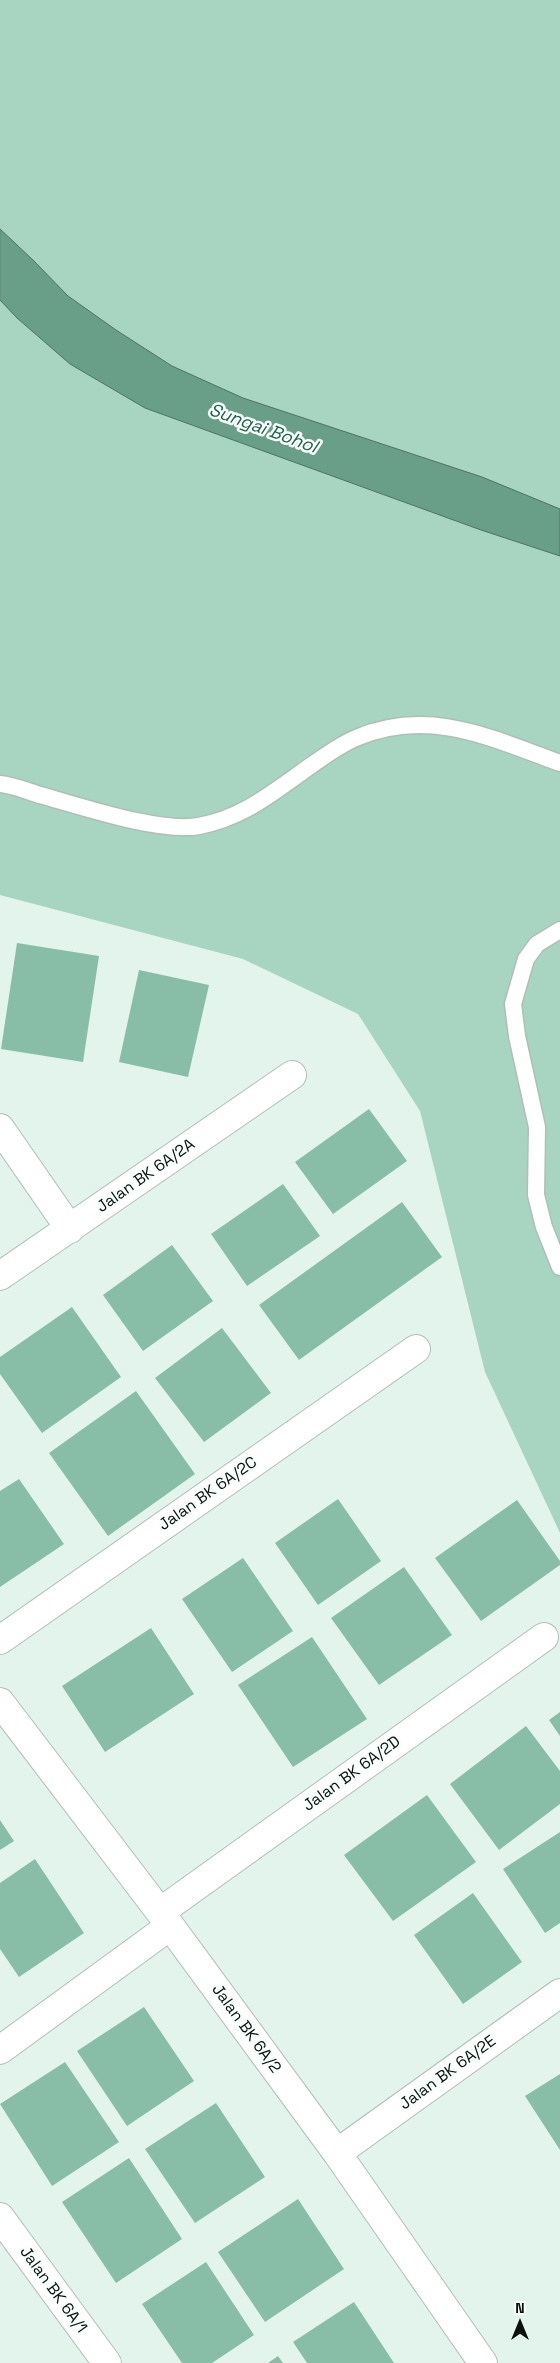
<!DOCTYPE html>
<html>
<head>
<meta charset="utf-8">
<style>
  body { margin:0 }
  #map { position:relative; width:560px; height:2363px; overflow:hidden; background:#e3f4ec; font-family:"Space Grotesk",sans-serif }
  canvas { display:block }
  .north { position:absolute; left:495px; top:2298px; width:50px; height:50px; -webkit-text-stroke:4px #f8fefb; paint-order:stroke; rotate:0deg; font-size:14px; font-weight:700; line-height:20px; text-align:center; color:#0b110e }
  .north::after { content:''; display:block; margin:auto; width:18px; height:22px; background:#0b110e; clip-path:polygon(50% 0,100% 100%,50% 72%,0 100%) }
</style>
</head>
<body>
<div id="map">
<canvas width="560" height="2363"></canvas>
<div class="north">N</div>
</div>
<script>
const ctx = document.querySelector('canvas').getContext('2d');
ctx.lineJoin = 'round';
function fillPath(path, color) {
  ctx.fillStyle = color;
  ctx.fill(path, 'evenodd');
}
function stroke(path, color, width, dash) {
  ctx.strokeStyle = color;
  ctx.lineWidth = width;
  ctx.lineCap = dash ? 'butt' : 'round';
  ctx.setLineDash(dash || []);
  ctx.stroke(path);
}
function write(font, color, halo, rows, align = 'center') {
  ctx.font = font + ' "Space Grotesk",sans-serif';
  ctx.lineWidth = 5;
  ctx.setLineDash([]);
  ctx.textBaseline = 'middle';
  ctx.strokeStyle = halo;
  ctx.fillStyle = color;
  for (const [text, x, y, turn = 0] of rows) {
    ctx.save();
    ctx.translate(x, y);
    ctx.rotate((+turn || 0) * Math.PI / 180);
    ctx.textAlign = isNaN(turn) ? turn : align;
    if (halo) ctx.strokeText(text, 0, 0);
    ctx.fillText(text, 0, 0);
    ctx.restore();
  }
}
fillPath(new Path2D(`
  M0,0H560V1533L485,1372L420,1111L358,1014L243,959L0,895Z`), '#a8d5c1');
const water = new Path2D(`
  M0,229L33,260L68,296L116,330L172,366L243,398L482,477L560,509V556L481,530L145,408L70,364L17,318L0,300Z`);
fillPath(water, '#699e88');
stroke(water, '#4d7463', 1);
fillPath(new Path2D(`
  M17,943L99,956L83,1062L1,1049Z
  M139,970L209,985L188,1077L119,1062Z
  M369,1109L407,1161L333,1214L295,1162Z
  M283,1184L320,1236L247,1286L211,1234Z
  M402,1202L442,1257L299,1360L259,1305Z
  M172,1245L213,1301L143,1351L103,1295Z
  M72,1307L121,1377L42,1433L0,1374V1357Z
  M222,1328L271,1393L204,1442L155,1378Z
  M136,1391L195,1474L108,1536L49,1453Z
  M19,1479L64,1544L0,1587V1491Z
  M338,1499L381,1561L318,1605L275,1543Z
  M517,1500L560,1561V1565L481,1621L435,1558Z
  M243,1558L293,1631L232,1672L182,1599Z
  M404,1567L452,1635L379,1685L331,1618Z
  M151,1628L194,1694L105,1752L62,1686Z
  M312,1637L367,1719L293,1767L238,1685Z
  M560,1712V1736L549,1720Z
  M526,1726L560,1771V1804L499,1850L450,1784Z
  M427,1795L476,1862L393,1921L344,1855Z
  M0,1820L14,1841L0,1850Z
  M560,1832V1923L545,1933L503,1869Z
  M35,1859L84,1933L19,1977L0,1949V1883Z
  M473,1893L522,1962L463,2004L414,1935Z
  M144,2007L194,2081L127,2126L77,2051Z
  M65,2062L119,2142L52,2186L0,2104Z
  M560,2074V2150L525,2096Z
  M216,2103L265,2177L195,2223L145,2149Z
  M129,2158L182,2239L116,2283L62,2202Z
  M298,2199L344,2269L265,2322L218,2252Z
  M206,2262L254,2335L212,2363H182L142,2304Z
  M354,2302L394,2363H307L293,2342Z
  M278,2356L283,2363H268Z`), '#88bea7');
const lane = new Path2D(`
  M0,784C13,785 27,791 40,795C80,806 159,833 199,826C241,818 268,796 302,772C319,760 337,746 356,738C429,707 491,738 560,763
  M560,930L537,944L526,959L513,1004L517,1036L537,1127L536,1195L544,1227L560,1267`);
const street = new Path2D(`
  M0,1128L70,1229
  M0,1276L292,1075
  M0,1640L416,1349
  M0,1702L160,1912L337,2153L483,2363
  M160,1912L544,1637
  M0,2050L170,1926
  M337,2153L560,1993
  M0,2217L107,2363`);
stroke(lane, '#aebfb7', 19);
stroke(street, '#aebfb7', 30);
stroke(lane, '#fff', 16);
stroke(street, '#fff', 28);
write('16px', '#0b110e', '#f8fefb', [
  ["Jalan BK 6A/2A",146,1176,-35],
  ["Jalan BK 6A/2C",208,1494,-35],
  ["Jalan BK 6A/2D",352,1774,-36],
  ["Jalan BK 6A/2",246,2029,54],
  ["Jalan BK 6A/2E",448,2073,-36],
  ["Jalan BK 6A/1",53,2290,54]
]);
write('italic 18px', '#20614a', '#f8fefb', [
  ["Sungai Bohol",263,429,20]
]);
</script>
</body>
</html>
